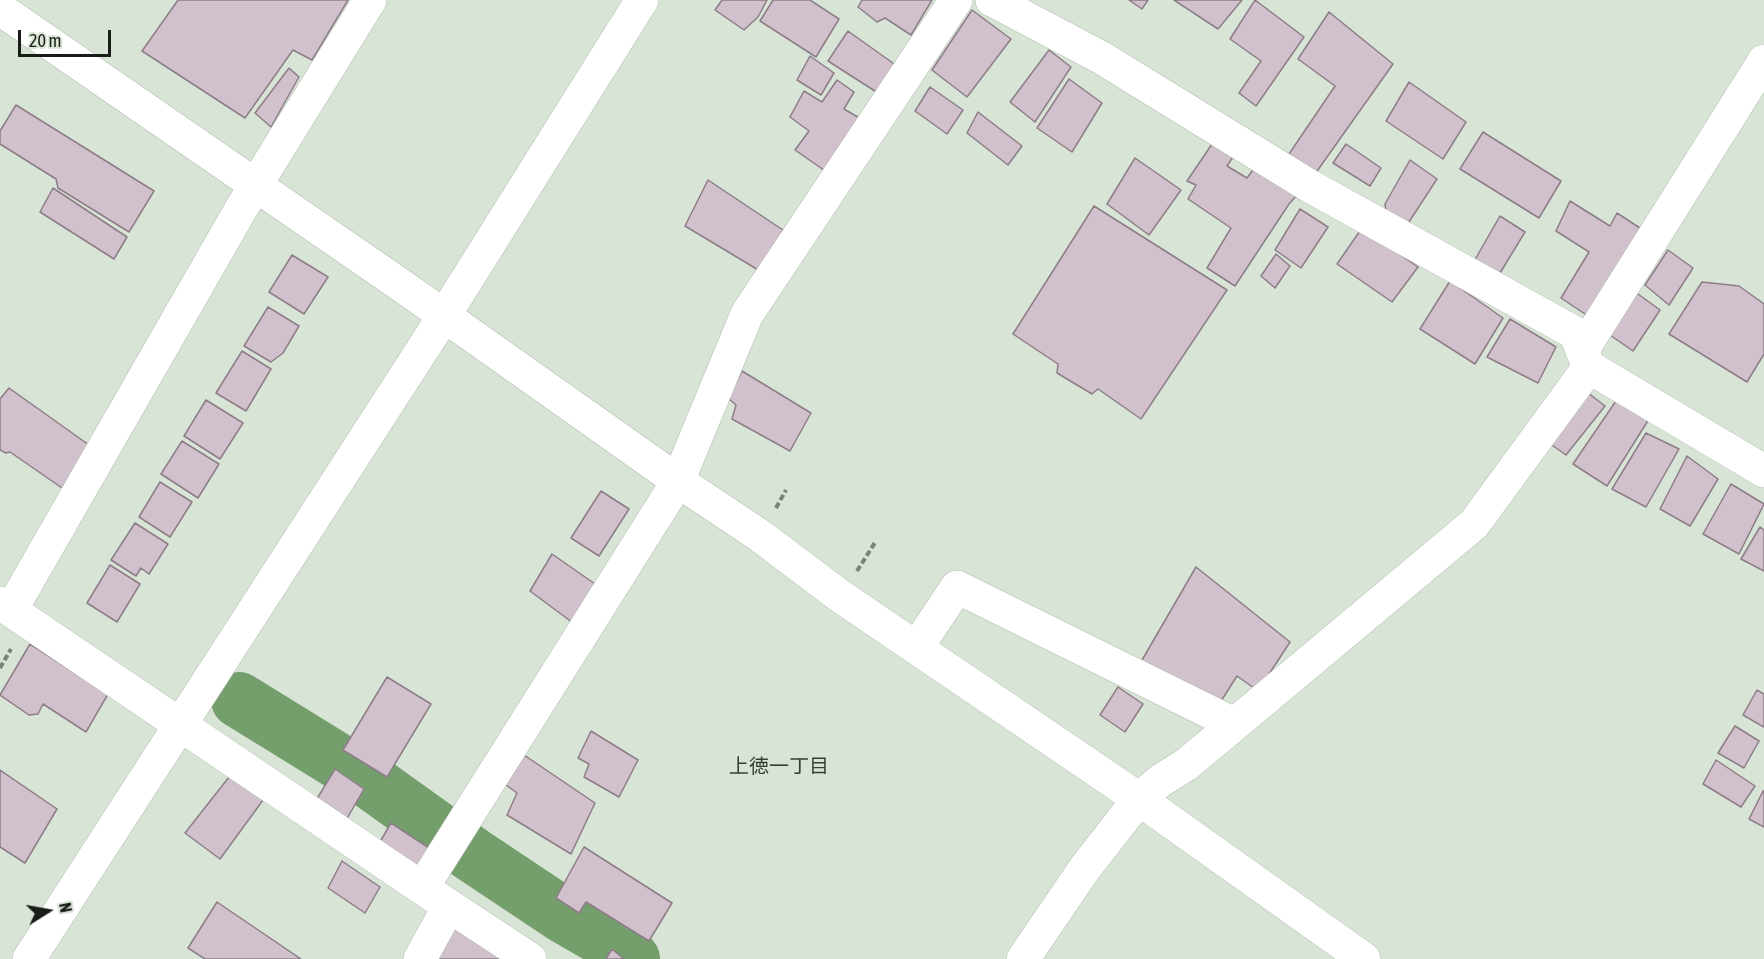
<!DOCTYPE html>
<html>
<head>
<meta charset="utf-8">
<style>
  body { margin:0 }
  #map { position:relative; width:1764px; height:959px; overflow:hidden; background:#d8e4d5; font-family:"Asap Condensed",sans-serif }
  canvas { display:block }
  .north { position:absolute; left:18px; top:881px; width:60px; height:60px; -webkit-text-stroke:4px #d8e4d5; paint-order:stroke; rotate:79deg; font-size:16px; font-weight:700; line-height:24px; text-align:center; color:#191d18 }
  .north::after { content:''; display:block; margin:auto; width:21px; height:27px; background:#191d18; clip-path:polygon(50% 0,100% 100%,50% 72%,0 100%) }
  .scale { position:absolute; left:18px; top:30px; width:93px; height:27px; box-sizing:border-box; border:3px solid #191d18; border-top:0; padding-left:8px; font-size:18px; line-height:21px; white-space:nowrap; color:#191d18; -webkit-text-stroke:4px #d8e4d5; paint-order:stroke }
</style>
</head>
<body>
<div id="map">
<canvas width="1764" height="959"></canvas>
<div class="north">N</div>
<div class="scale">20 m</div>
</div>
<script>
const ctx = document.querySelector('canvas').getContext('2d');
ctx.lineJoin = 'round';
function stroke(path, color, width, dash) {
  ctx.strokeStyle = color;
  ctx.lineWidth = width;
  ctx.lineCap = dash ? 'butt' : 'round';
  ctx.setLineDash(dash || []);
  ctx.stroke(path);
}
function fillPath(path, color) {
  ctx.fillStyle = color;
  ctx.fill(path, 'evenodd');
}
function write(font, color, halo, rows, align = 'center') {
  ctx.font = font + ' "Asap Condensed","Noto Sans JP",sans-serif';
  ctx.lineWidth = 5;
  ctx.setLineDash([]);
  ctx.textBaseline = 'middle';
  ctx.strokeStyle = halo;
  ctx.fillStyle = color;
  for (const [text, x, y, turn = 0] of rows) {
    ctx.save();
    ctx.translate(x, y);
    ctx.rotate((+turn || 0) * Math.PI / 180);
    ctx.textAlign = isNaN(turn) ? turn : align;
    if (halo) ctx.strokeText(text, 0, 0);
    ctx.fillText(text, 0, 0);
    ctx.restore();
  }
}
stroke(new Path2D(`
  M239,700L367,779L473,855L563,915L615,945L632,959`), '#749e6c', 56);
const building = new Path2D(`
  M178,0H348L312,60L293,50L245,118L142,51Z
  M722,0H767L758,17L744,30L715,10Z
  M773,0H810L839,19L816,57L760,21Z
  M862,0H932L911,35L885,18L877,22L858,7Z
  M1129,0H1148L1142,9Z
  M1174,0H1242L1218,29Z
  M1255,0L1304,37L1256,106L1239,93L1261,61L1230,39Z
  M972,10L1011,39L967,97L932,70Z
  M1329,12L1393,64L1315,174L1289,154L1335,86L1298,59Z
  M848,31L897,66L878,93L828,61Z
  M1049,50L1071,67L1035,122L1010,102Z
  M810,56L834,73L821,95L797,80Z
  M289,68L299,77L271,127L255,113Z
  M1069,79L1102,103L1072,152L1037,128Z
  M837,80L854,92L844,109L863,120L831,175L795,150L809,131L790,117L804,91L822,102Z
  M1409,82L1466,122L1443,159L1386,121Z
  M930,87L963,110L947,134L915,111Z
  M16,105L154,191L129,232L58,188L56,179L0,144V131Z
  M978,112L1022,146L1008,165L967,133Z
  M1483,132L1561,181L1539,218L1460,169Z
  M1214,141L1235,154L1227,166L1247,178L1255,167L1298,194L1289,204L1235,286L1207,268L1231,228L1188,199L1196,185L1187,181Z
  M1346,144L1381,168L1370,186L1333,163Z
  M1135,158L1181,190L1149,235L1107,204Z
  M1410,160L1437,179L1407,225L1386,212L1385,204Z
  M708,180L783,230L760,271L685,226Z
  M53,188L127,237L114,259L40,212Z
  M1570,201L1610,226L1617,213L1646,232L1591,318L1561,298L1589,252L1556,231Z
  M1094,206L1227,290L1141,419L1098,389L1092,394L1057,373L1058,364L1013,334Z
  M1300,209L1328,227L1301,268L1275,250Z
  M1500,216L1525,232L1497,278L1473,263Z
  M1362,228L1418,267L1392,302L1337,264Z
  M1668,250L1693,268L1669,305L1645,285Z
  M1276,254L1290,266L1275,288L1261,276Z
  M292,255L328,277L304,314L269,292Z
  M1450,281L1503,318L1475,364L1420,329Z
  M1702,282L1739,286L1764,304V354L1747,382L1669,334Z
  M1634,291L1660,310L1633,351L1607,333Z
  M268,307L299,326L283,353L271,362L244,346Z
  M1510,319L1556,347L1538,383L1487,357Z
  M242,351L271,369L246,411L216,393Z
  M742,371L811,413L790,451L732,419L736,405L728,398Z
  M9,388L89,445L62,488L10,452L6,453L0,450V399Z
  M1583,389L1605,406L1566,455L1546,441Z
  M1618,398L1649,419L1607,486L1573,464Z
  M206,400L243,423L220,459L184,436Z
  M1646,433L1679,449L1646,507L1612,489Z
  M182,441L219,464L198,498L161,474Z
  M1687,456L1718,479L1690,526L1660,509Z
  M160,482L192,502L170,537L139,517Z
  M1731,484L1764,504L1739,554L1703,534Z
  M601,491L629,509L599,556L571,538Z
  M135,523L168,544L149,574L141,568L136,576L111,560Z
  M1760,527L1764,530V571L1741,559Z
  M552,554L598,586L573,623L530,591Z
  M110,565L140,584L117,622L87,603Z
  M1196,567L1290,642L1258,691L1237,676L1216,709L1138,667Z
  M30,644L108,694L86,732L43,704L38,714L29,715L0,695Z
  M387,677L431,704L387,777L343,750Z
  M1118,687L1143,704L1125,732L1100,715Z
  M1757,690L1764,694V727L1743,715Z
  M1735,726L1759,741L1744,768L1718,753Z
  M591,731L638,760L619,797L584,777L589,764L578,758Z
  M524,755L595,803L571,854L507,815L517,793L506,785Z
  M1716,760L1755,786L1741,807L1703,784Z
  M335,769L364,789L345,822L315,802Z
  M0,770L57,809L25,863L0,847Z
  M233,772L266,796L220,859L185,833Z
  M1763,791H1764V827L1749,819Z
  M391,823L429,848L413,874L377,847Z
  M584,847L672,903L649,941L586,902L579,913L556,898Z
  M342,861L380,887L365,913L328,888Z
  M217,902L301,959H205L188,948Z
  M455,928L502,959H437Z
  M612,949L624,959H606Z`);
fillPath(building, '#d1c1cc');
stroke(building, '#8d7d88', 1.5);
const minor = new Path2D(`
  M992,0L1102,58L1308,185L1575,333L1589,367L1764,471
  M1582,351L1764,61
  M0,603L422,888L530,959
  M11,610L241,209L370,0
  M917,647L957,587L1234,724
  M422,888L678,481L747,314L956,0
  M420,959L449,906
  M1023,959L1085,868L1139,799L1160,781L1187,764L1474,524L1589,367`);
const tertiary = new Path2D(`
  M0,9L405,288L678,481L759,535L840,596L1139,799L1364,959
  M29,959L444,316L642,0`);
stroke(minor, '#b0bdae', 34);
stroke(tertiary, '#b0bdae', 34);
stroke(new Path2D(`
  M776,508L786,490
  M857,571L876,541
  M0,668L11,649`), '#7b8379', 4, [6, 3]);
stroke(minor, '#fff', 33);
stroke(tertiary, '#fff', 33);
write('20px', '#354033', '#d8e4d5', [
  ["上徳一丁目",779,767]
]);
</script>
</body>
</html>
